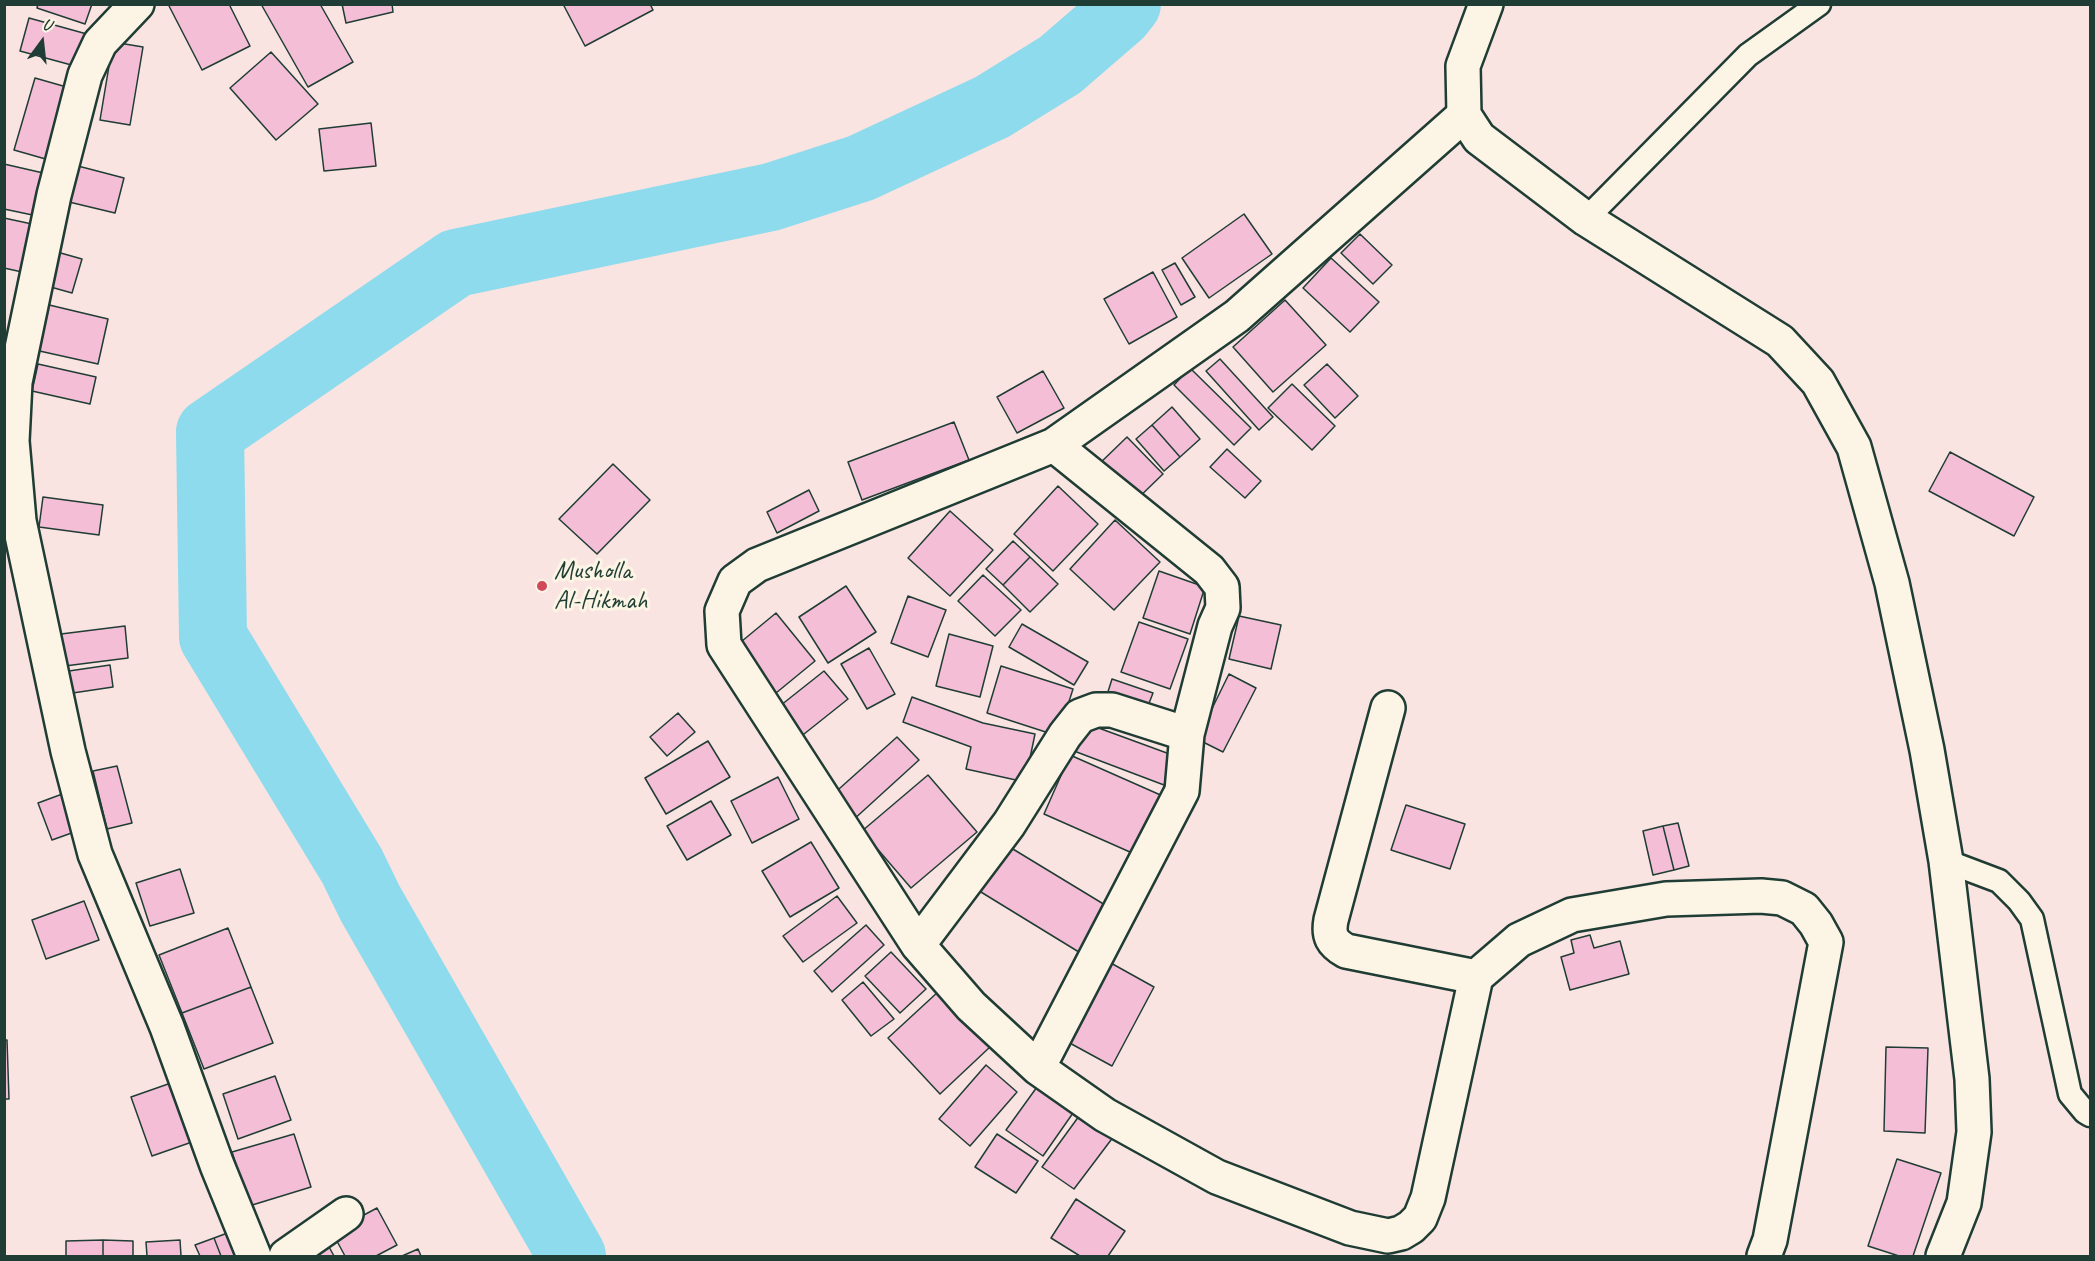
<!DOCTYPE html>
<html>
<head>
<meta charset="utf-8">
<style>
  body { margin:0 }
  #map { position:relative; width:2095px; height:1261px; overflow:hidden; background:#fae4e1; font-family:Caveat,sans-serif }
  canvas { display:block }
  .frame { position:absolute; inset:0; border:6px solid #1f3d34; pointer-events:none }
  .north { position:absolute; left:12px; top:12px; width:60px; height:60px; -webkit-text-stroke:4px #fcf5e5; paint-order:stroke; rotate:15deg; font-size:16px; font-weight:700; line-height:24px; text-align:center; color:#1f3d34 }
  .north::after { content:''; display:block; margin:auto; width:21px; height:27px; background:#1f3d34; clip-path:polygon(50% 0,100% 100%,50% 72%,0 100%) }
</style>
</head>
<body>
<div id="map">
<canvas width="2095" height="1261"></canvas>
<div class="frame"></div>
<div class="north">U</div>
</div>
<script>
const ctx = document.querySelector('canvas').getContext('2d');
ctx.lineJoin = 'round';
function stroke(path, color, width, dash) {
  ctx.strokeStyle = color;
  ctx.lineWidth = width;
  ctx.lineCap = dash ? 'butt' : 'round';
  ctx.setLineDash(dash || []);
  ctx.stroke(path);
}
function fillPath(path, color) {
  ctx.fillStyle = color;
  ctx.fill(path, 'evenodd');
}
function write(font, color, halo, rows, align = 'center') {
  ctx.font = font + ' Caveat,sans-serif';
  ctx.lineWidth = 6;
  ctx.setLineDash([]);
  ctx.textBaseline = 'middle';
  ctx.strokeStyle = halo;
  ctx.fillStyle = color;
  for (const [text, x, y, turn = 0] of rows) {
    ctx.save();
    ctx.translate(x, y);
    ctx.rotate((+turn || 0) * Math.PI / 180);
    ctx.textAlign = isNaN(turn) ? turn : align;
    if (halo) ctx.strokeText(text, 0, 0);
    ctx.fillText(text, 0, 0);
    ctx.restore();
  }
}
stroke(new Path2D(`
  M572,1256L370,903L352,866L213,637L210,432L456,263L771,197L861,168L992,107L1060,65L1119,14L1127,4`), '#8ddbec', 68);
const building = new Path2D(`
  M38,4H92L85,24L37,8Z
  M168,4H229L250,46L202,70Z
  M261,4H320L353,62L308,87Z
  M342,4H392L393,12L346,23Z
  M563,4H650L653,10L585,46Z
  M29,18L94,36L86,69L20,51Z
  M113,42L143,47L130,125L100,120Z
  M271,52L318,104L276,140L230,88Z
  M35,78L70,88L49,160L14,150Z
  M371,123L376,166L324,171L319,129Z
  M4,164L52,175L42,217L4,209Z
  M78,166L124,178L115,213L69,202Z
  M1244,214L1272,254L1209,298L1182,258Z
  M4,218L32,224L22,272L4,268Z
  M1360,234L1392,265L1373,284L1341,253Z
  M50,250L82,259L72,293L40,284Z
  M1331,258L1379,302L1350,332L1303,288Z
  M1175,263L1195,297L1181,305L1162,270Z
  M1153,272L1177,317L1129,344L1104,299Z
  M1285,300L1326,345L1273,392L1233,347Z
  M45,304L108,319L98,364L35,350Z
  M1220,359L1273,417L1259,430L1206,371Z
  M38,364L96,377L90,404L32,391Z
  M1327,364L1358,396L1335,418L1304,385Z
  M1190,368L1251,428L1234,445L1174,385Z
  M1043,371L1064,408L1017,433L997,397Z
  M1292,384L1335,426L1312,450L1268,408Z
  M1172,407L1200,439L1180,457L1152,425Z
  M954,422L969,460L862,500L848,462Z
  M1152,425L1180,457L1164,471L1136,439Z
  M1127,437L1163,474L1133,503L1097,466Z
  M1227,449L1261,481L1245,498L1210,467Z
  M1950,452L2034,497L2014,536L1929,491Z
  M613,464L650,500L597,554L559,519Z
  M1058,486L1098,524L1053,571L1014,534Z
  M809,490L819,511L777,533L767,512Z
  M43,497L103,505L99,535L39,527Z
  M950,511L993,550L950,596L908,558Z
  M1115,520L1160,562L1114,610L1070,569Z
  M1013,541L1030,557L1003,585L986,569Z
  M1030,557L1058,584L1030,612L1003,585Z
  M1159,571L1205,587L1190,634L1143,618Z
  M983,575L1021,610L995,636L958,601Z
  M846,586L876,632L828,663L799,617Z
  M908,596L946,610L928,657L891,643Z
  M776,613L815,661L776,693L736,646Z
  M1239,616L1281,625L1271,669L1229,659Z
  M1139,622L1188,639L1170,689L1121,672Z
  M1022,624L1088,662L1074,685L1009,647Z
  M125,626L128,658L57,667L53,635Z
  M949,634L993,646L980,697L936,686Z
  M869,648L895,694L867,709L841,664Z
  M110,665L113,687L66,694L62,672Z
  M1001,666L1073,689L1058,736L987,713Z
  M824,671L848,699L794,742L771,713Z
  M1229,674L1256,688L1223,752L1197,739Z
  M1112,679L1153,693L1146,711L1106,698Z
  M912,697L983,723L1035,734L1025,782L966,769L971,747L903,722Z
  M678,713L695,732L667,756L650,737Z
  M1085,723L1175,756L1164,785L1074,751Z
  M897,737L919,760L852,821L830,797Z
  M708,741L730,777L666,814L645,778Z
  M1070,755L1165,797L1139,856L1044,814Z
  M117,766L132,823L107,829L93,771Z
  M928,775L977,832L911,888L862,831Z
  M778,777L799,819L752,843L731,801Z
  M65,793L80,830L52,840L38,803Z
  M711,801L731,835L687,860L667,826Z
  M1406,805L1465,824L1450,869L1391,850Z
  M1678,823L1689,866L1674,870L1663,826Z
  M1663,826L1674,870L1653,875L1643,831Z
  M811,842L839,888L790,917L762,871Z
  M1003,843L1115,911L1087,957L976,889Z
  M180,869L194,913L150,926L136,883Z
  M837,896L857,923L803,962L783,936Z
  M84,901L99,940L46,959L32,920Z
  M866,925L884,945L832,992L814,971Z
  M228,928L251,987L182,1013L159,955Z
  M1590,935L1594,948L1620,941L1629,974L1570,990L1561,957L1574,953L1571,940Z
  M891,952L926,989L900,1013L865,976Z
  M1109,962L1154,987L1112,1066L1066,1041Z
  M863,982L894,1019L871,1036L842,1000Z
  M251,987L273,1043L204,1069L182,1013Z
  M939,991L991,1046L940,1094L888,1038Z
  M4,1040H7L9,1099H4Z
  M1886,1047L1928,1048L1925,1133L1884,1131Z
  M986,1065L1017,1092L970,1146L939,1119Z
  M275,1076L291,1120L238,1139L223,1094Z
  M171,1083L192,1142L152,1156L131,1097Z
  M1037,1087L1073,1113L1043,1156L1006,1130Z
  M1082,1112L1114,1136L1074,1189L1042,1167Z
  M294,1134L311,1187L249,1206L232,1152Z
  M997,1134L1038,1161L1016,1193L975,1167Z
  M1897,1159L1941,1173L1913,1256H1899L1868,1246Z
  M1076,1199L1125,1231L1108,1256H1080L1051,1238Z
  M377,1208L397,1245L376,1256H345L332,1232Z
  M233,1231L243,1256H221L214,1238Z
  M214,1238L221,1256H200L195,1245Z
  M103,1240L133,1241V1256H103Z
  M103,1240V1256H66V1241Z
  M180,1240L181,1256H147L146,1242Z
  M328,1245L334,1256H307Z
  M418,1249L421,1256H402Z`);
fillPath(building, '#f4bed7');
stroke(building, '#1f3d34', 1.5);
const service = new Path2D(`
  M1586,219L1748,55L1819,4
  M1946,861L1999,881L2019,901L2032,919L2070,1094L2085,1112L2090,1115`);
const minor = new Path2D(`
  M137,4L100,43L85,75L54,195L15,382L12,441L19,521L68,751L95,854L167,1027L217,1165L254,1256
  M1388,708L1331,920C1328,936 1332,943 1346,951L1476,977L1428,1198L1420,1218L1411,1227L1401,1233L1388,1236L1350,1228L1217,1177L1105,1115L1038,1068L971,1006L918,945L724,645L722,611L735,581L757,565L1054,445L1237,316L1464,115
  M918,945L1009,824L1065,735L1080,716L1096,710H1112L1187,734
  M1476,977L1519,940L1572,915L1666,899L1761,896L1782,898L1804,909L1816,924L1826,942L1770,1240L1764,1256
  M1038,1068L1182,791L1187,734L1215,626L1223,608L1222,587L1209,570L1054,445
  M286,1256L346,1214`);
const tertiary = new Path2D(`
  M1486,4L1463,66L1464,115L1479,138L1586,219L1780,341L1818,382L1854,447L1892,583L1927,750L1946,861L1972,1079L1974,1132L1964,1203L1943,1256`);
stroke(service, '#1f3d34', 27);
stroke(minor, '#1f3d34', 38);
stroke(tertiary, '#1f3d34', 38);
stroke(service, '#fcf5e5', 22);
stroke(minor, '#fcf5e5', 33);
stroke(tertiary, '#fcf5e5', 33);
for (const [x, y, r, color] of [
  [542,586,6,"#d1495b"]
]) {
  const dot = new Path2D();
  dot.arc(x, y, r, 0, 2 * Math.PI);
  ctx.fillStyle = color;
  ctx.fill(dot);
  stroke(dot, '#fcf5e5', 2);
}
write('26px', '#1f3d34', '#fcf5e5', [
  ["Musholla",554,571],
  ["Al-Hikmah",554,601]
], 'left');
</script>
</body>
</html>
